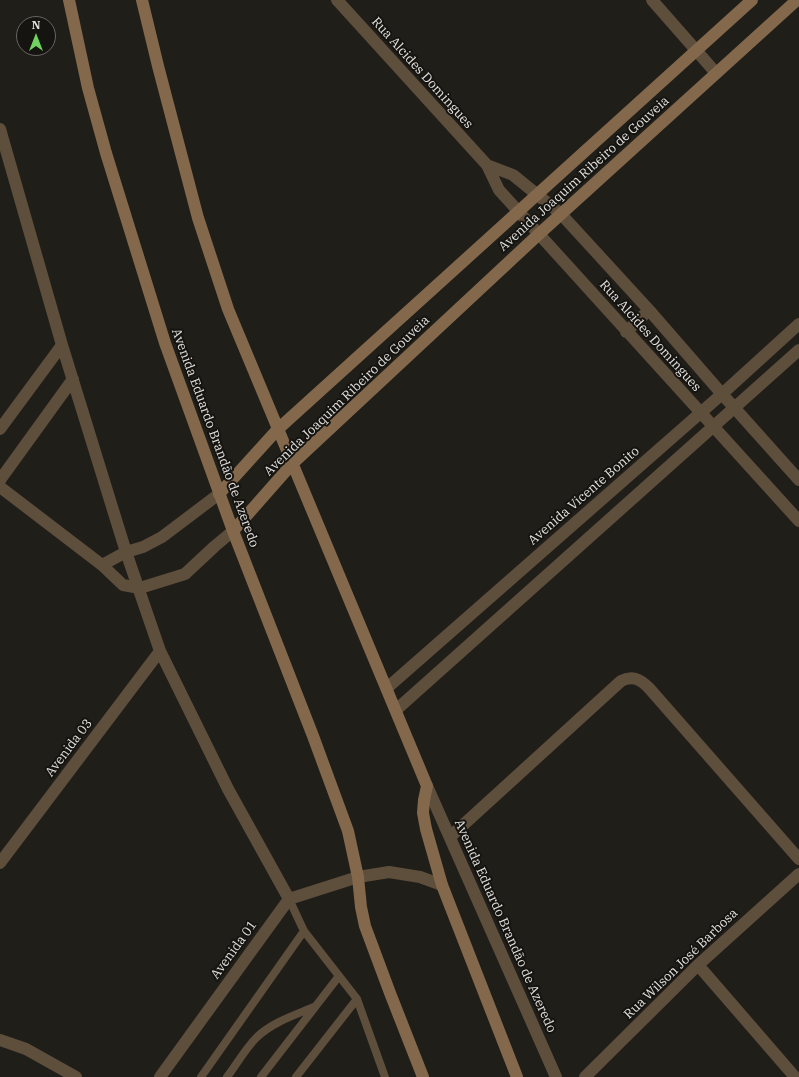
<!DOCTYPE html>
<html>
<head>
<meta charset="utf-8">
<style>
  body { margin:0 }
  #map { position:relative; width:799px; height:1077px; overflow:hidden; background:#201e19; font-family:"IBM Plex Serif",serif }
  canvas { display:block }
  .north { position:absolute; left:16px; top:16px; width:40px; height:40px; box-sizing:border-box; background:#161410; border:1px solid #686663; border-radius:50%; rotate:0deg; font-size:11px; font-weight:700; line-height:16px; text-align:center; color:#e4e2df }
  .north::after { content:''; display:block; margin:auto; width:14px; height:18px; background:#70d35f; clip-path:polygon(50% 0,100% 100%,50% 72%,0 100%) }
</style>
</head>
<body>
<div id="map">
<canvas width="799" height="1077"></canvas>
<div class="north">N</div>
</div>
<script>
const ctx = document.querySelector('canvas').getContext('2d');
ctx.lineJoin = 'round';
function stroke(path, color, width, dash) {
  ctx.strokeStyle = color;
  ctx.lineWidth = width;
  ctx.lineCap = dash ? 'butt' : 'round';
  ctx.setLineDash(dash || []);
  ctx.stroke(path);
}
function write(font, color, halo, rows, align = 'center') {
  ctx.font = font + ' "IBM Plex Serif",serif';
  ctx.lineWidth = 4;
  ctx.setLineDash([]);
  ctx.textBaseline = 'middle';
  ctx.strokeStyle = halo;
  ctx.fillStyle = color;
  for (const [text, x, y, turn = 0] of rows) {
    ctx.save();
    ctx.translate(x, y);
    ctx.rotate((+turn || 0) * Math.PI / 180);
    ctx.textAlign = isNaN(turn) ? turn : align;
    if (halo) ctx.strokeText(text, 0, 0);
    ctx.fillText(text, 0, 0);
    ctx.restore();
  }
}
stroke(new Path2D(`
  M289,899L304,931L357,999L385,1077
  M201,1077L304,931
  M227,1077C237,1064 245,1049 257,1037C273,1022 295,1015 314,1007
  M261,1077L339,976
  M296,1077L357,999`), '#5e4e3c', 8);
stroke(new Path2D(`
  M337,0L487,165L499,190L799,521
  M652,0L716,73
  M0,129L62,345L126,552L160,651L228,789L289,899
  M487,165L513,175L561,214L649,310L722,394L799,480
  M626,332L649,310
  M0,429L62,345
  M0,480L73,379
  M0,487L102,565L123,585L140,588L185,574L215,546L233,531
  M102,565L126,552L143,547L162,537L219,494
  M387,688L722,394L799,324
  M396,710L799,350
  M427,786L556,1077
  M451,836L621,681C632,675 640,679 649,688L799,859
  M0,863L160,651
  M698,965L795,1077
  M0,1040L26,1049L76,1077
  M160,1077L289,899L358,877L389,872L420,877L442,885
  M585,1077L698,965L799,874`), '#5e4e3c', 12);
stroke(new Path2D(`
  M69,0L88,88L106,153L165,343L233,531L313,736L348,831L358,877L361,907L365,926L390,993L423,1077
  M142,0L158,66L198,218L228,309L427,786L424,800L423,813L426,829L442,885L517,1077
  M219,494L277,430L752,0
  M233,531L292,464L539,234L797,0`), '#83684c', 12);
write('13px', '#e4e2df', '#161410', [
  ["Rua Alcides Domingues",422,73,48],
  ["Avenida Joaquim Ribeiro de Gouveia",584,174,-42],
  ["Rua Alcides Domingues",650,336,48],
  ["Avenida Joaquim Ribeiro de Gouveia",347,396,-44],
  ["Avenida Eduardo Brandão de Azeredo",215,438,70],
  ["Avenida Vicente Bonito",584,496,-41],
  ["Avenida 03",69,748,-53],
  ["Avenida Eduardo Brandão de Azeredo",505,926,66],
  ["Avenida 01",234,950,-54],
  ["Rua Wilson José Barbosa",681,964,-44]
]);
</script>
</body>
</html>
